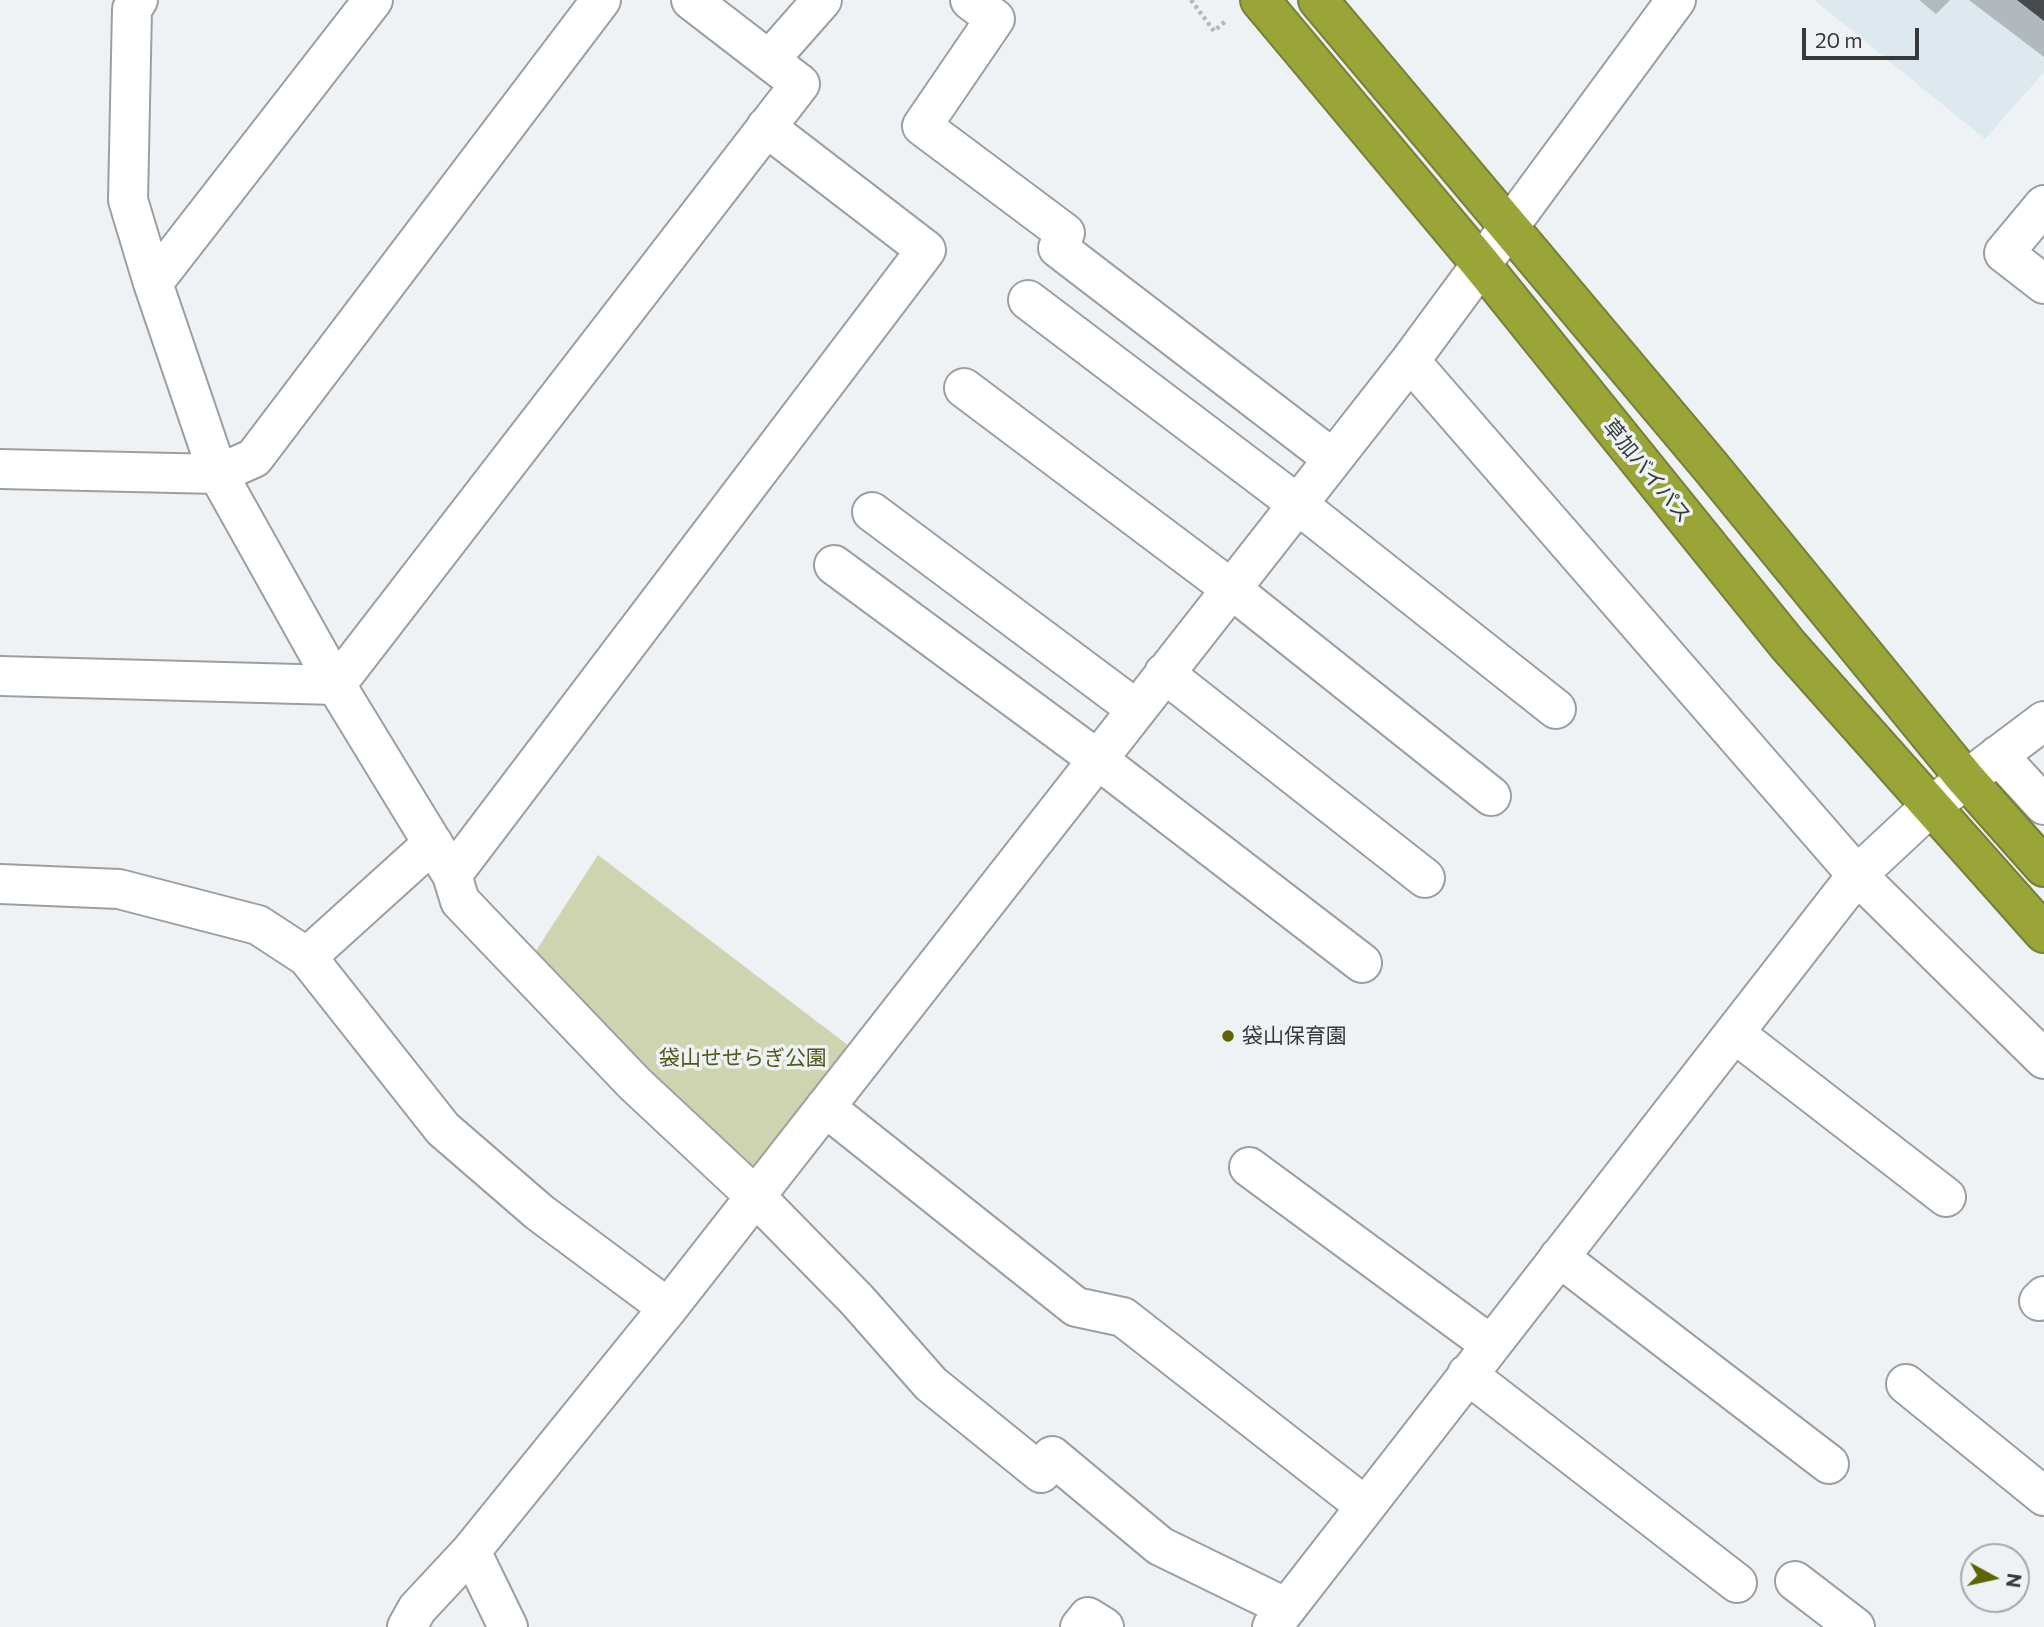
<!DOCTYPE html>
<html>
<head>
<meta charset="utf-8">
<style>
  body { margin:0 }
  #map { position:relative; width:2044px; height:1627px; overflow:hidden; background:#eef2f4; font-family:Commissioner,sans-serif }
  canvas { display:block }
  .north { position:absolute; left:1960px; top:1543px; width:70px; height:70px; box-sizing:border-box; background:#eef2f4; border:2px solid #a5a8a9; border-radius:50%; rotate:98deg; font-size:19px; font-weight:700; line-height:28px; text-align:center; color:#373939 }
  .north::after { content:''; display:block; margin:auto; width:24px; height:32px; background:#5d6503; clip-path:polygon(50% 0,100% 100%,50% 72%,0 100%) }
  .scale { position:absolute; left:1802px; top:28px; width:117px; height:32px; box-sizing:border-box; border:4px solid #373939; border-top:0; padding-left:9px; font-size:21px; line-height:24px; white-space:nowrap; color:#373939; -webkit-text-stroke:5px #eef2f4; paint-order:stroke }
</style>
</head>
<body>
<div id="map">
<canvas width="2044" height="1627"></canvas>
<div class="north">N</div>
<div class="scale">20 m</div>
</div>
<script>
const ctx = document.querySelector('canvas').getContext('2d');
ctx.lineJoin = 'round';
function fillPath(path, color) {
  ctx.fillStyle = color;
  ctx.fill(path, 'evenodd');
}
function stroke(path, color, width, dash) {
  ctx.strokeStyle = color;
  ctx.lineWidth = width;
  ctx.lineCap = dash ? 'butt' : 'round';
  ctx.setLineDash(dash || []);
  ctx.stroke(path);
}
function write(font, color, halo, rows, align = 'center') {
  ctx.font = font + ' Commissioner,"Noto Sans JP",sans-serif';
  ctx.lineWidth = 7;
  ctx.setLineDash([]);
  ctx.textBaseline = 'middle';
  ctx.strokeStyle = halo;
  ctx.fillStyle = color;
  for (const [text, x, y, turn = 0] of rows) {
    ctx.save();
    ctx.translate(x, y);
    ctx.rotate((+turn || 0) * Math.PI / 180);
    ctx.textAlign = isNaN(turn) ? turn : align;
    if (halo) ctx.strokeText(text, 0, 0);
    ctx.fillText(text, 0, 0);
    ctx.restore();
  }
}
fillPath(new Path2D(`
  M1814,0H2044V72L1985,139Z`), '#dee8ef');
fillPath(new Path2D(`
  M598,855L849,1046L755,1171L532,957Z`), '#ced3b0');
fillPath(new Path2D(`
  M1919,0H1950L1936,14Z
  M1969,0H2044V57Z`), '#0003');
fillPath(new Path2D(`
  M2017,0H2044V21Z`), '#474a4c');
const minor = new Path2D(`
  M138,0L132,9L128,200L153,283L218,474L336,685L452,875L926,250L766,127
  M970,0L995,19L922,126L1065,233L1058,248L1332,458
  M770,59L822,0
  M2044,205L2004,253L2044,284
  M153,283L373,0
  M1028,300L1296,503L1556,709
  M1410,361L1857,875L2044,1059
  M964,388L1230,588L1491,796
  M0,469L218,474L254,458L601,0
  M872,512L1136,709
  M834,565L1097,759L1362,963
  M1164,673L1425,878
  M0,676L336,685L800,84L691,0
  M1998,755L2044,805
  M452,875L460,901L635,1084L755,1196L857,1300L931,1384L1041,1473L1052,1456L1160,1546L1287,1608
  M0,884L119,889L258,925L307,957L443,1129L539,1212L668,1308
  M307,957L433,843
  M1734,1033L1946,1197
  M825,1107L1076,1307L1123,1317L1365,1506
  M1249,1167L1491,1345
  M1559,1257L1829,1464
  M2039,1301L2044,1296
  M1467,1374L1737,1583
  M1906,1384L2044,1496
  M471,1551L508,1627
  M1795,1581L1855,1627
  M407,1627L417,1609L471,1551L668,1308L1410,361L1676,0
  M1080,1627L1088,1617L1104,1627
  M1272,1627L1857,875L1931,806L2044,721`);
const highway = new Path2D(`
  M1260,0L1480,263L1788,645L2044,933
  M1318,0L1710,466L1965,778L2044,867`);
stroke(minor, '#9c9fa1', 42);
stroke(highway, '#777f38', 42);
stroke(new Path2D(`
  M1191,0L1214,31L1226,21`), '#b5b9ba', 4.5, [3.5, 3.5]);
stroke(minor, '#fff', 38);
stroke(highway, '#9aa537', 38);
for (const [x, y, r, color] of [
  [1228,1036,7,"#5d6503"]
]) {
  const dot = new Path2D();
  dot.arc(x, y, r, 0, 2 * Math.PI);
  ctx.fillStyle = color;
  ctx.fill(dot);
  stroke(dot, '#eef2f4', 2.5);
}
write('21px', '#373939', '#eef2f4', [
  ["草加バイパス",1647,471,51]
]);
write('21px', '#373939', '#eef2f4', [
  ["袋山保育園",1242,1036]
], 'left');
write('21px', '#515817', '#eef2f4', [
  ["袋山せせらぎ公園",743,1058]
]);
</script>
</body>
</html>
